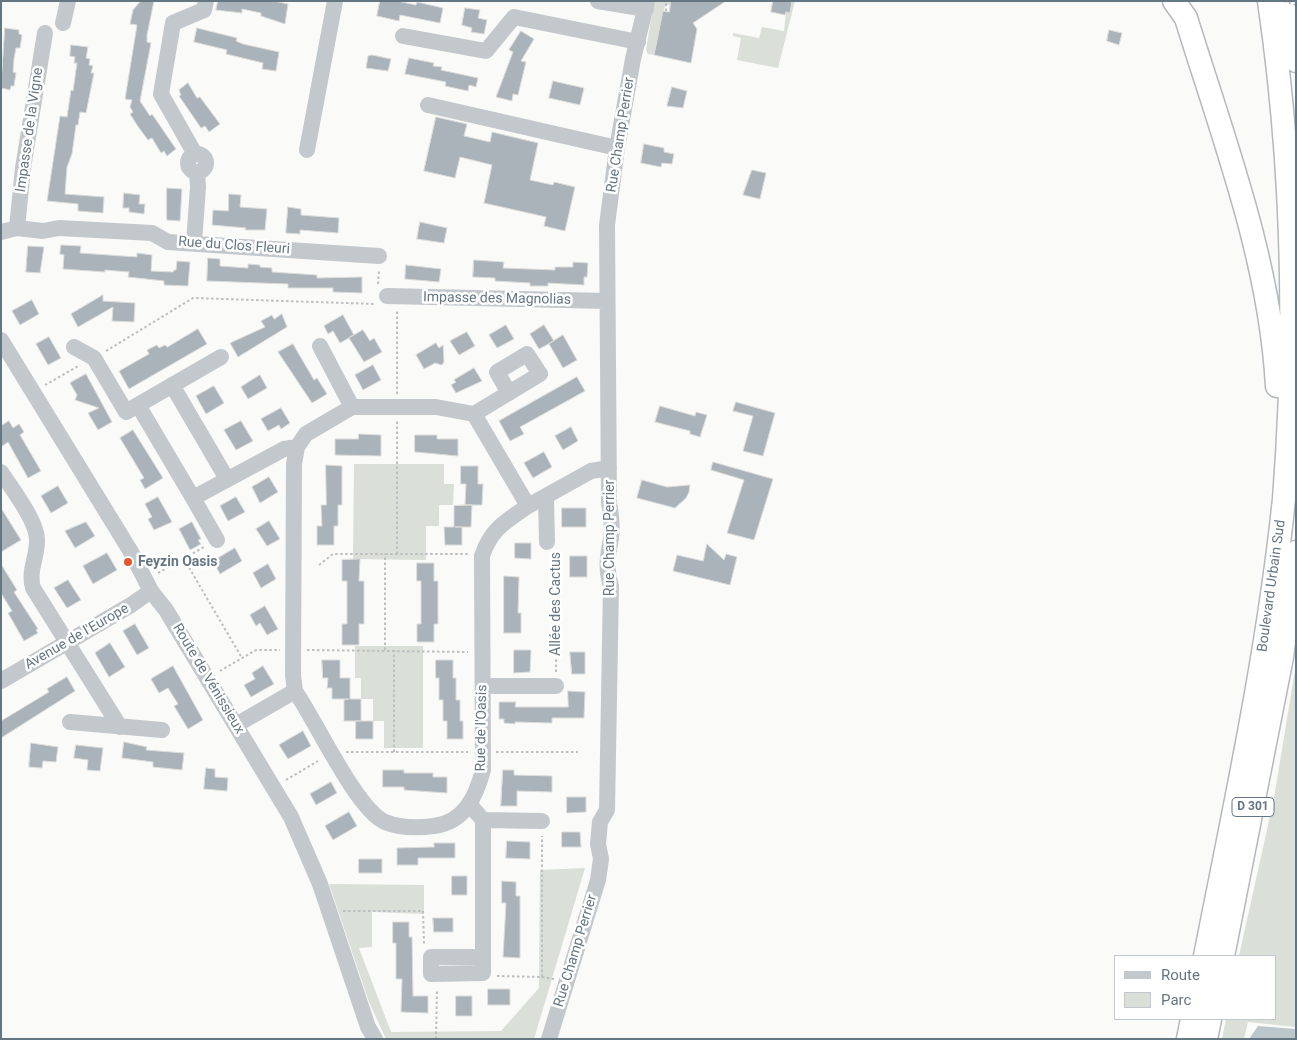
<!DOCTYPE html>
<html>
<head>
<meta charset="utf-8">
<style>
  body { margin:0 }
  #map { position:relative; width:1297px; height:1040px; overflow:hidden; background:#fafaf8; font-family:Roboto,sans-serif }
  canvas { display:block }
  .frame { position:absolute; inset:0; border:2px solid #657683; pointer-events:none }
  .legend { position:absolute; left:1114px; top:955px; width:162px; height:65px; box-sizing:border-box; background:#fff; border:1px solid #c1c8cd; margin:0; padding:6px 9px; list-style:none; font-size:15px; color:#657683 }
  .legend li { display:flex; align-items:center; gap:10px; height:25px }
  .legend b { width:25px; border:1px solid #c1c8cd }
</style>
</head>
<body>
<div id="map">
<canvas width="1297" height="1040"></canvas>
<div class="frame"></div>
<ul class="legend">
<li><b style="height:6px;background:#c3c8cc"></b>Route</li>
<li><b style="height:14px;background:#dadfd7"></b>Parc</li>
</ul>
</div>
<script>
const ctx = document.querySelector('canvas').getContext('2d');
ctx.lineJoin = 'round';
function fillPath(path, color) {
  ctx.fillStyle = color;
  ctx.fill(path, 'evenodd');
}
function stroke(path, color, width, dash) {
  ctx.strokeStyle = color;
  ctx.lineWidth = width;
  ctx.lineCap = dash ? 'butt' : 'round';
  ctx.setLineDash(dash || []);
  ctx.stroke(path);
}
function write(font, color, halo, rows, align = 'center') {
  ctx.font = font + ' Roboto,sans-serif';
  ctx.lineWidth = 5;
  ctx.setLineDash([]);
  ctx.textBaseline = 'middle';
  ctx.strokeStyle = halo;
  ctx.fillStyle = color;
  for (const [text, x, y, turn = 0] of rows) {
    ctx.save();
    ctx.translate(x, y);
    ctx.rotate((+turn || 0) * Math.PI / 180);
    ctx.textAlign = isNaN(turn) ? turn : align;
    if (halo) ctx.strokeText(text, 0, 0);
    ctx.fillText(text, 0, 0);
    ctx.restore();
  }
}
fillPath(new Path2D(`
  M654,1H670V5H665L654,55L648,54L646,50Z
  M792,1H795L778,68L737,60L741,38L733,36V33L759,38L762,27L784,31L786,12H790Z
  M354,464H444V484H454L453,505H439V526H426V560L353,559Z
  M355,646H423V748H384V721H373V699H361V678H355Z
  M1296,664V1027L1248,1022L1244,1039H1222L1226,1019H1276V956H1239L1274,798Z
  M585,868L534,1039H386L369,1002L329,884L424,885V914L372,912V947L359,948L391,1032L501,1031L539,988L540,870Z`), '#dadfd7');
fillPath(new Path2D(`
  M1258,1026L1295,1029L1296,1039H1249Z`), '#bbc7cb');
const building = new Path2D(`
  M141,1H154L147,35V42L151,43L140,101L150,116L152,114L176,149L167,156L164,151L161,153L152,138L148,140L137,125L130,114L133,112L130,107L132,100L125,99L137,25L130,24L133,10Z
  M218,1H274L288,4L285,24L261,16V13L242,9V13L216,10Z
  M380,1H397L416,5L417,2L443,8L440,23L400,15L399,21L377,16Z
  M671,1H726L693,23L697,29L691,63L654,55L663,11L669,12Z
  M773,1H792L790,13L786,12L785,15L771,12Z
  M465,8L480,10L478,18L487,20L484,34L471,32L472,28L462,25Z
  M5,28L19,30V34L22,35L20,48H16L14,59L13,72L16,73L14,86H11L10,90L1,88Z
  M197,28L237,38L236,41L243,44L279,52L276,71L262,69L263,63L226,54L227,50L194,42Z
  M1109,30L1122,33L1119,45L1107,41Z
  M521,31L534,39L521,61L526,62L518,95L513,94L512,101L496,97L513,52L509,50Z
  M71,45L88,47L86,58L90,59L89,65L93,66L91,73H94L86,113L80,112L78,125H76L72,154L67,167L65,194L104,197L103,213L78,211V204L47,201L60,116L67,117L71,90L73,91L77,63H74L75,57L70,56Z
  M372,55L391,59L388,71L366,68L368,56Z
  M409,58L434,63L433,66L442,67L441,70L478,78L476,87L469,85L468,91L445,86L446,82L405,74Z
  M553,81L584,88L580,105L549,98Z
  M188,83L197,98L200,97L220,124L209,132L205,126L201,128L179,96L181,95L179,90Z
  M672,87L687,91L683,108L667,106Z
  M436,117L467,124L464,136L490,142L492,132L538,143L530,180L553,185L554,182L575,187L565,231L544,226L546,217L484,203L492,165L460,157L455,178L424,171Z
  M644,144L664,148V152L674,154L672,164L662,163L661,167L641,163Z
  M752,170L766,173L760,199L743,195Z
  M167,188L182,189L180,221L167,220Z
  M124,193L140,195L139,204H145L144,214L129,212V208H123Z
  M229,194L241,195L240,207L267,209L265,230H245L246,228L212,225L213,210L228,211Z
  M288,207L301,209V215L339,218L338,233L300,230V234L286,233Z
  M420,222L447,228L444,243L417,239Z
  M61,245L81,246L80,253L137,257V253L152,255L151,271L173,272L174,270H176L177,261L190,262L188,286L164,285V281L128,277L129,272L105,270V272L63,269L64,255L60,254Z
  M28,246L44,247L40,273L26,272Z
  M208,258L220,259V266L248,268V264L260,265V267L272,268V272L317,275V278L362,277V293L333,292V288H288V284L207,281Z
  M474,260L504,262L503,268L555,270V267H573V262L588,263L587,277H584V285L548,283V286H530V283L495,281V278L473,277Z
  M406,265L441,269L439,282L405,279Z
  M103,295V301L135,303L134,322L112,321L113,307L78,327L71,314Z
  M32,300L39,314L20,325L12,311Z
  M282,314L287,327L238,357L230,343L265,327L261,321L272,315L274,319Z
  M343,315L354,335L340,343L333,331L328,334L324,326Z
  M506,325L514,339L497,348L489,335Z
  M544,325L554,341L539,349L530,334Z
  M198,329L207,344L129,389L119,371L149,354L147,350L157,345L159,348L165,345L167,347Z
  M363,330L370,341L374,338L382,352L364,362L349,338Z
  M467,332L475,346L459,355L450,341Z
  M563,335L577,360L563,368L549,344Z
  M49,337L61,358L48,365L36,344Z
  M436,343L439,348L443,345L444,362L442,365L435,363L424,369L416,355Z
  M293,344L314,380L317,378L327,394L312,403L278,352Z
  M373,365L381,380L363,390L355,375Z
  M474,368L482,381L456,393L451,385L456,382L454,380Z
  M86,374L112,422L98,430L88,413L99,408L75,400L77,395L70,383Z
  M260,375L267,388L248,399L241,387Z
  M577,377L585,391L520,427L524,434L510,441L499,421Z
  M214,386L224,403L206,414L196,396Z
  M736,402L775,413L763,456L743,451L753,416L733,411Z
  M660,406L695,416L696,412L707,415L700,437L690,434V431L655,422Z
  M281,408L290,423L281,429L279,425L268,431L261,419Z
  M9,421L13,428L19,424L24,432L20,435L41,471L28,478L8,442L1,447V426Z
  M241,421L253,441L236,450L224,430Z
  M571,427L578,441L563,450L555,436Z
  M133,430L163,478L145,489L140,480L144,478L120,438Z
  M359,434L381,435V456L335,455V439H358Z
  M415,435H437V439H458V456L415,452Z
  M544,452L552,467L533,478L524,463Z
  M713,462L773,479L754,540L727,533L744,480L711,470Z
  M326,465L342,466V505H338V526H334V545H317V526H322L321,505H326Z
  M461,466H478V484H483L482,505H465L466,484H461Z
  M269,477L278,492L260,503L252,487Z
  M642,480L667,487L690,485L689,492L686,498L675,508L637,498Z
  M58,486L68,503L51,513L41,496Z
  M158,497L172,522L154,530L148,519L152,517L145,504Z
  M236,497L245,512L228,521L220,506Z
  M472,505L471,527H455H462V545H445L444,527H454V506Z
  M1,508L21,540L1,552Z
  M562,508H586V527H562Z
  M269,521L280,539L267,546L256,529Z
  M86,522L95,536L75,548L65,531Z
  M192,522L201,539L198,540L201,544L190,550L179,529Z
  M515,543H531V559L515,558Z
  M707,544L724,560L726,554L737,557L730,585L673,571L677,555L703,561Z
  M235,548L242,561L220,574L213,561Z
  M107,553L117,570L93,584L83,566Z
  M570,556H587V577H570Z
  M360,559L359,581H364V624H359V645H342V624H347V581H342V560Z
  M417,563H434V581H438V624H434V642H417V624H421V581H417Z
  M1,564L17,590L14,592L38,629L36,630L38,633L24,641L8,613L12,611L1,593Z
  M268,564L276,579L261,588L253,573Z
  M504,576L519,577L518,613H521V633H504Z
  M68,580L81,600L67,608L54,588Z
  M265,606L278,629L267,635L260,623L256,626L250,615Z
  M135,624L149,648L137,655L123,631Z
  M110,643L125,667L109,677L95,653Z
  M514,650H531L530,672L514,673Z
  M570,652H585V674H572Z
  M322,660H340V678H350V699H361V721H344V700L349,699H332V688H327L328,678H323Z
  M436,660H453V678H456V700H460V721H463V739H447V721H443V700H439V678H436Z
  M173,666L203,720L188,729L174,706L178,704L168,688L159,693L151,679Z
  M263,666L274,684L251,697L244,685L255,679L252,673Z
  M67,677L75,691L1,738V721L49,692L47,689Z
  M568,691L585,692L584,718H552V723L515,722V724L504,723V719H499V702H516L515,707H568Z
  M356,721H373V739H356Z
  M303,731L311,746L288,759L279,745Z
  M124,742L147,747L146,750L184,753L182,770L153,767V762L122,758Z
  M31,743L58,747L56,762L43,761L42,768L29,767Z
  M76,745L103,748L100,771L87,770L88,760L74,758Z
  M206,768L215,769V777L228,778L227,791L204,789Z
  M383,770H404V773H433V777H447V793L404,790V787H383Z
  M503,770H514V775L552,776V792L517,791V806H501Z
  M331,782L337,793L316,805L310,794Z
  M567,797H586V812L567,813Z
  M349,812L357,826L333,840L325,826Z
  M562,832H580L581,847H562Z
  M507,841L530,842V859L506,858Z
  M434,843H455V858H418V865H397V848L434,847Z
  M359,859H382V873H359Z
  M452,876H467V895H452Z
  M502,881L516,882V896H520V958L503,957L506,903H502Z
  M433,918H453V932H434Z
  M393,922H409V937H412L413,996H428V1013L401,1012L402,979H396V943H393Z
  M488,989H510V1005H488Z
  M456,996H472V1016H456Z`);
fillPath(building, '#aab3b9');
stroke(building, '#dcdcda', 1);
const highway = new Path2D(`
  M1174,1L1186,18C1223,138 1270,259 1277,386
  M1287,1L1296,61
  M1205,956C1235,804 1268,653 1284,499C1297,333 1293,165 1269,1
  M1223,956L1282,657L1296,552
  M1188,1039L1192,1019
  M1206,1039L1210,1019`);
stroke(highway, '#b4b9bd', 25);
stroke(new Path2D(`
  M666,11V1
  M378,284L379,271
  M106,351L193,298L376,304
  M45,385L80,365
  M397,394V311
  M397,554V421
  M184,559L242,658
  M319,565L333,554H468
  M158,573L204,547
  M307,650L468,652
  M385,650V554
  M220,671L256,650H280
  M556,672L557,551
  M346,752H468
  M394,752V650
  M496,752H578
  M286,780L318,761
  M343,911H423L424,944
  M497,976L542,977V836
  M542,977L554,979
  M436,1039L437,989`), '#bbbfc2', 2, [2.5, 2.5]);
stroke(new Path2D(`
  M598,1L646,9
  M63,23L68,1
  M403,36L486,51L514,17L638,42
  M428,105L617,148
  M307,150L335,1
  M188 163a9 9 0 1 1 18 0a9 9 0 1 1-18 0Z
  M195,154L161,94L173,23L204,10L206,1
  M17,228L23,168L45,33
  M1,232L17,228L43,231L59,228L152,233L168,242L379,256
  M194,243L198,187L197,172
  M387,296L607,301
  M1,340L131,552L151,591L166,610L291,817L320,884L368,1027L375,1039
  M320,346L352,407
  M74,347L94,358L126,412L138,405
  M221,357L138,405L193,498L284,449L297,447
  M172,385L227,479
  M474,414L540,374L527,354L497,372L509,393
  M1,472C12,489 38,522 37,541C37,558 28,571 33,588L120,727
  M546,497L547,542
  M193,498L217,540
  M528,506L591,471L609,468
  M1,681L131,605L151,591
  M483,686H556
  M70,722L162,730
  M236,725L295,691C316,721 356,809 385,822C400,828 419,828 434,826C465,822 476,796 483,770L482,556C491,529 505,522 528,506L474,414L436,407H352L306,434L297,447L294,464L293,675L295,691
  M470,805L483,820V973L431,974V957H483
  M483,820L542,821
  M549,1039L598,880L601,859L598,844L600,822L607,810L611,586C605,568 608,556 611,538C613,527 611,514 609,502L607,225L617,148L633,59L647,1`), '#c3c8cc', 16);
stroke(highway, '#fff', 22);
stroke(new Path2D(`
  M1284,1L1296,5`), '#bbbfc2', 2, [2.5, 2.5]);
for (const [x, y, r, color] of [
  [128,562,5,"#e4572e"]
]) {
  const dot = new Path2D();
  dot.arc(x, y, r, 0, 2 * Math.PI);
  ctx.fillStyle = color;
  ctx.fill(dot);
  stroke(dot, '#fff', 2);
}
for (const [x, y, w] of [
  [1253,807,42]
]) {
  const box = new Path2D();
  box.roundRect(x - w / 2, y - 9.5, w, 19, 4);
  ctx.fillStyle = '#fff';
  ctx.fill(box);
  stroke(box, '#657683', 1);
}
write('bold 12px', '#657683', null, [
  ["D 301",1253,807]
]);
write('14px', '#657683', '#fff', [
  ["Impasse de la Vigne",30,130,-82],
  ["Rue Champ Perrier",621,135,-81],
  ["Rue du Clos Fleuri",234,246,4],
  ["Impasse des Magnolias",497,299,1],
  ["Rue Champ Perrier",610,538,-90],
  ["Boulevard Urbain Sud",1272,586,-82],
  ["Allée des Cactus",556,604,-90],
  ["Avenue de l'Europe",77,637,-30],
  ["Route de Vénissieux",208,679,59],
  ["Rue de l'Oasis",482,728,-89],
  ["Rue Champ Perrier",576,951,-73]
]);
write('bold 14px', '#657683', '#fff', [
  ["Feyzin Oasis",138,562]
], 'left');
</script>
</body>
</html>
